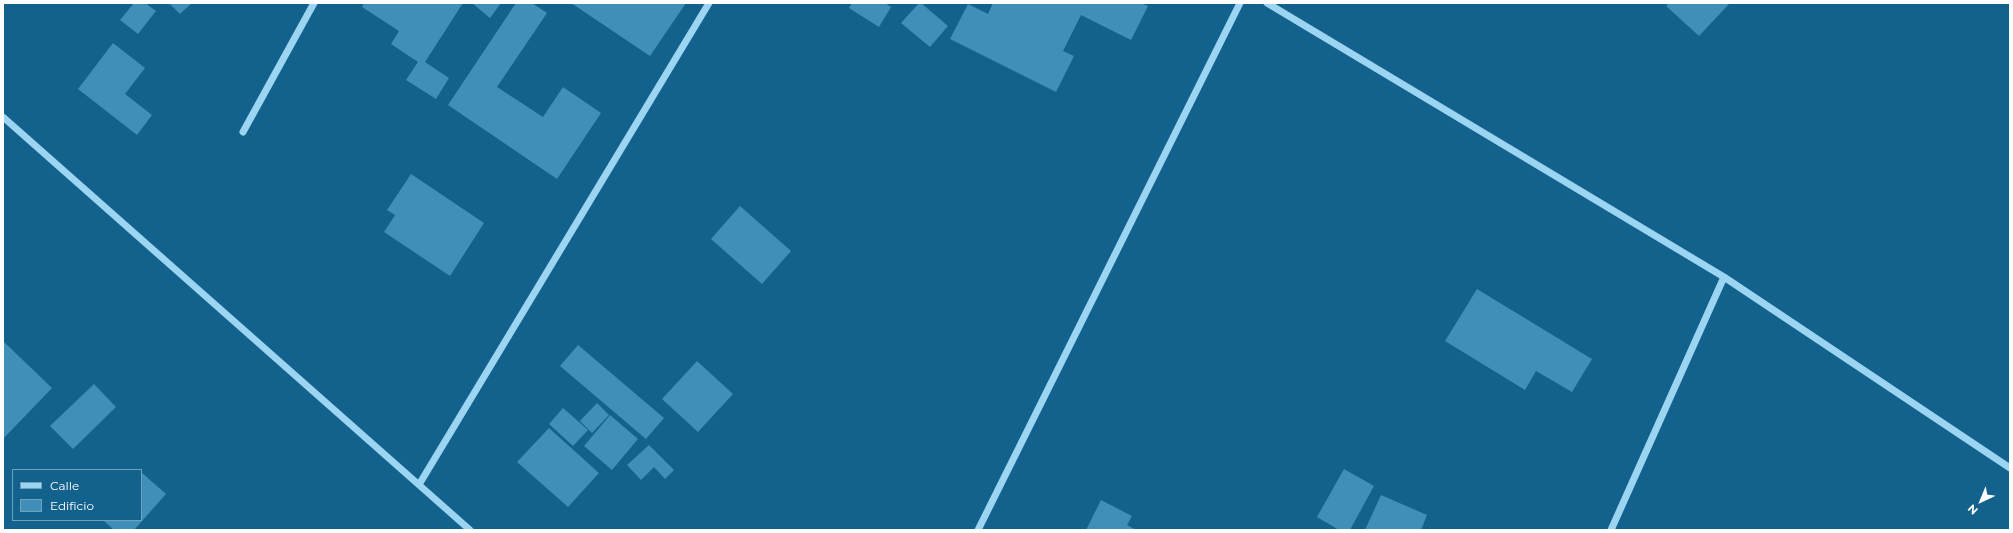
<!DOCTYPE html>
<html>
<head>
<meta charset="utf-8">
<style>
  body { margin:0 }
  #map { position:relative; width:2013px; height:533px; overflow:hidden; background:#13628d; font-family:Montserrat,sans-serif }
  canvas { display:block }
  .frame { position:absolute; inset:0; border:4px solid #fff; pointer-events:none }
  .legend { position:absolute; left:12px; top:469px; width:130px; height:52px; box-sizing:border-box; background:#13628d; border:1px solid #71a1bb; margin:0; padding:5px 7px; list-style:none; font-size:12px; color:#fff }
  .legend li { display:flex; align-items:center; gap:8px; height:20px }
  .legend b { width:20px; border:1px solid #71a1bb }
  .north { position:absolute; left:1961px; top:481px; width:40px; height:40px; -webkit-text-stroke:3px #13628d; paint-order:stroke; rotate:224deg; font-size:11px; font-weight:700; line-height:16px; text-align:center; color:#fff }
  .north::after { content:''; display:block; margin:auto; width:14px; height:18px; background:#fff; clip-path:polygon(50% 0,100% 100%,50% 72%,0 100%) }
</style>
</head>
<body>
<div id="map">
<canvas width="2013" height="533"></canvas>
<div class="frame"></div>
<ul class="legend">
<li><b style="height:5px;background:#9cd5f1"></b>Calle</li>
<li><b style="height:11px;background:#3f8fb8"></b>Edificio</li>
</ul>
<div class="north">N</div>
</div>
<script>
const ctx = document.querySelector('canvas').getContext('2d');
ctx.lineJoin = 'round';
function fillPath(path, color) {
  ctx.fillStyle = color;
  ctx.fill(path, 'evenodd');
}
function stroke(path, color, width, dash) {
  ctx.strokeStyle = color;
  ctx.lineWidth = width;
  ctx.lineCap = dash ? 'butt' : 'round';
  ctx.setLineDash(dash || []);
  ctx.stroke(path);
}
fillPath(new Path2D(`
  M134,3H145L156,11L138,34L120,20Z
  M169,3H192L180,14Z
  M364,3H463L425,62L449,78L436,99L406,80L418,62L391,44L399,31L362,7Z
  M472,3H501L490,18Z
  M516,3H532L547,13L497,87L543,117L563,87L601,113L557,179L448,105Z
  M571,3H686L650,56Z
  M852,3H885L891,7L879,27L849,8Z
  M919,3H921L948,26L930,47L901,23Z
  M993,3H1141L1148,6L1131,40L1081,15L1063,51L1074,56L1056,92L950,39L968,4L988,14Z
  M1669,3H1730L1699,36L1666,6Z
  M113,43L145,68L125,94L152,115L137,135L78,89Z
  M411,174L484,223L450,276L384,232L395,215L387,210Z
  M740,206L791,251L762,284L711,239Z
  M1477,289L1592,359L1572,392L1536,371L1525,390L1445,341Z
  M3,341L52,388L3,439Z
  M578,345L664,418L646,439L560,366Z
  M697,361L733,394L698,432L662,399Z
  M94,384L116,407L73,449L50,426Z
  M597,403L609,415L592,433L580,421Z
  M563,408L588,430L573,446L549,424Z
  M610,415L638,439L612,470L584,446Z
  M549,428L599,473L568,507L517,462Z
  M649,445L674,470L665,479L654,467L641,480L627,465Z
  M1344,469L1374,486L1350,530H1339L1317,517Z
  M141,472L166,494L134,530H114L103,520H141Z
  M1381,495L1427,515L1421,530H1365Z
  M1101,500L1132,516L1127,525L1136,530H1086Z`), '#3f8fb8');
stroke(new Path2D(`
  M1267,3L1724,277L2010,468
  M3,117L470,530
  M243,132L314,3
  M420,483L709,3
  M978,530L1240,3
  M1611,530L1724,277`), '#9cd5f1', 7);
</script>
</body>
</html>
